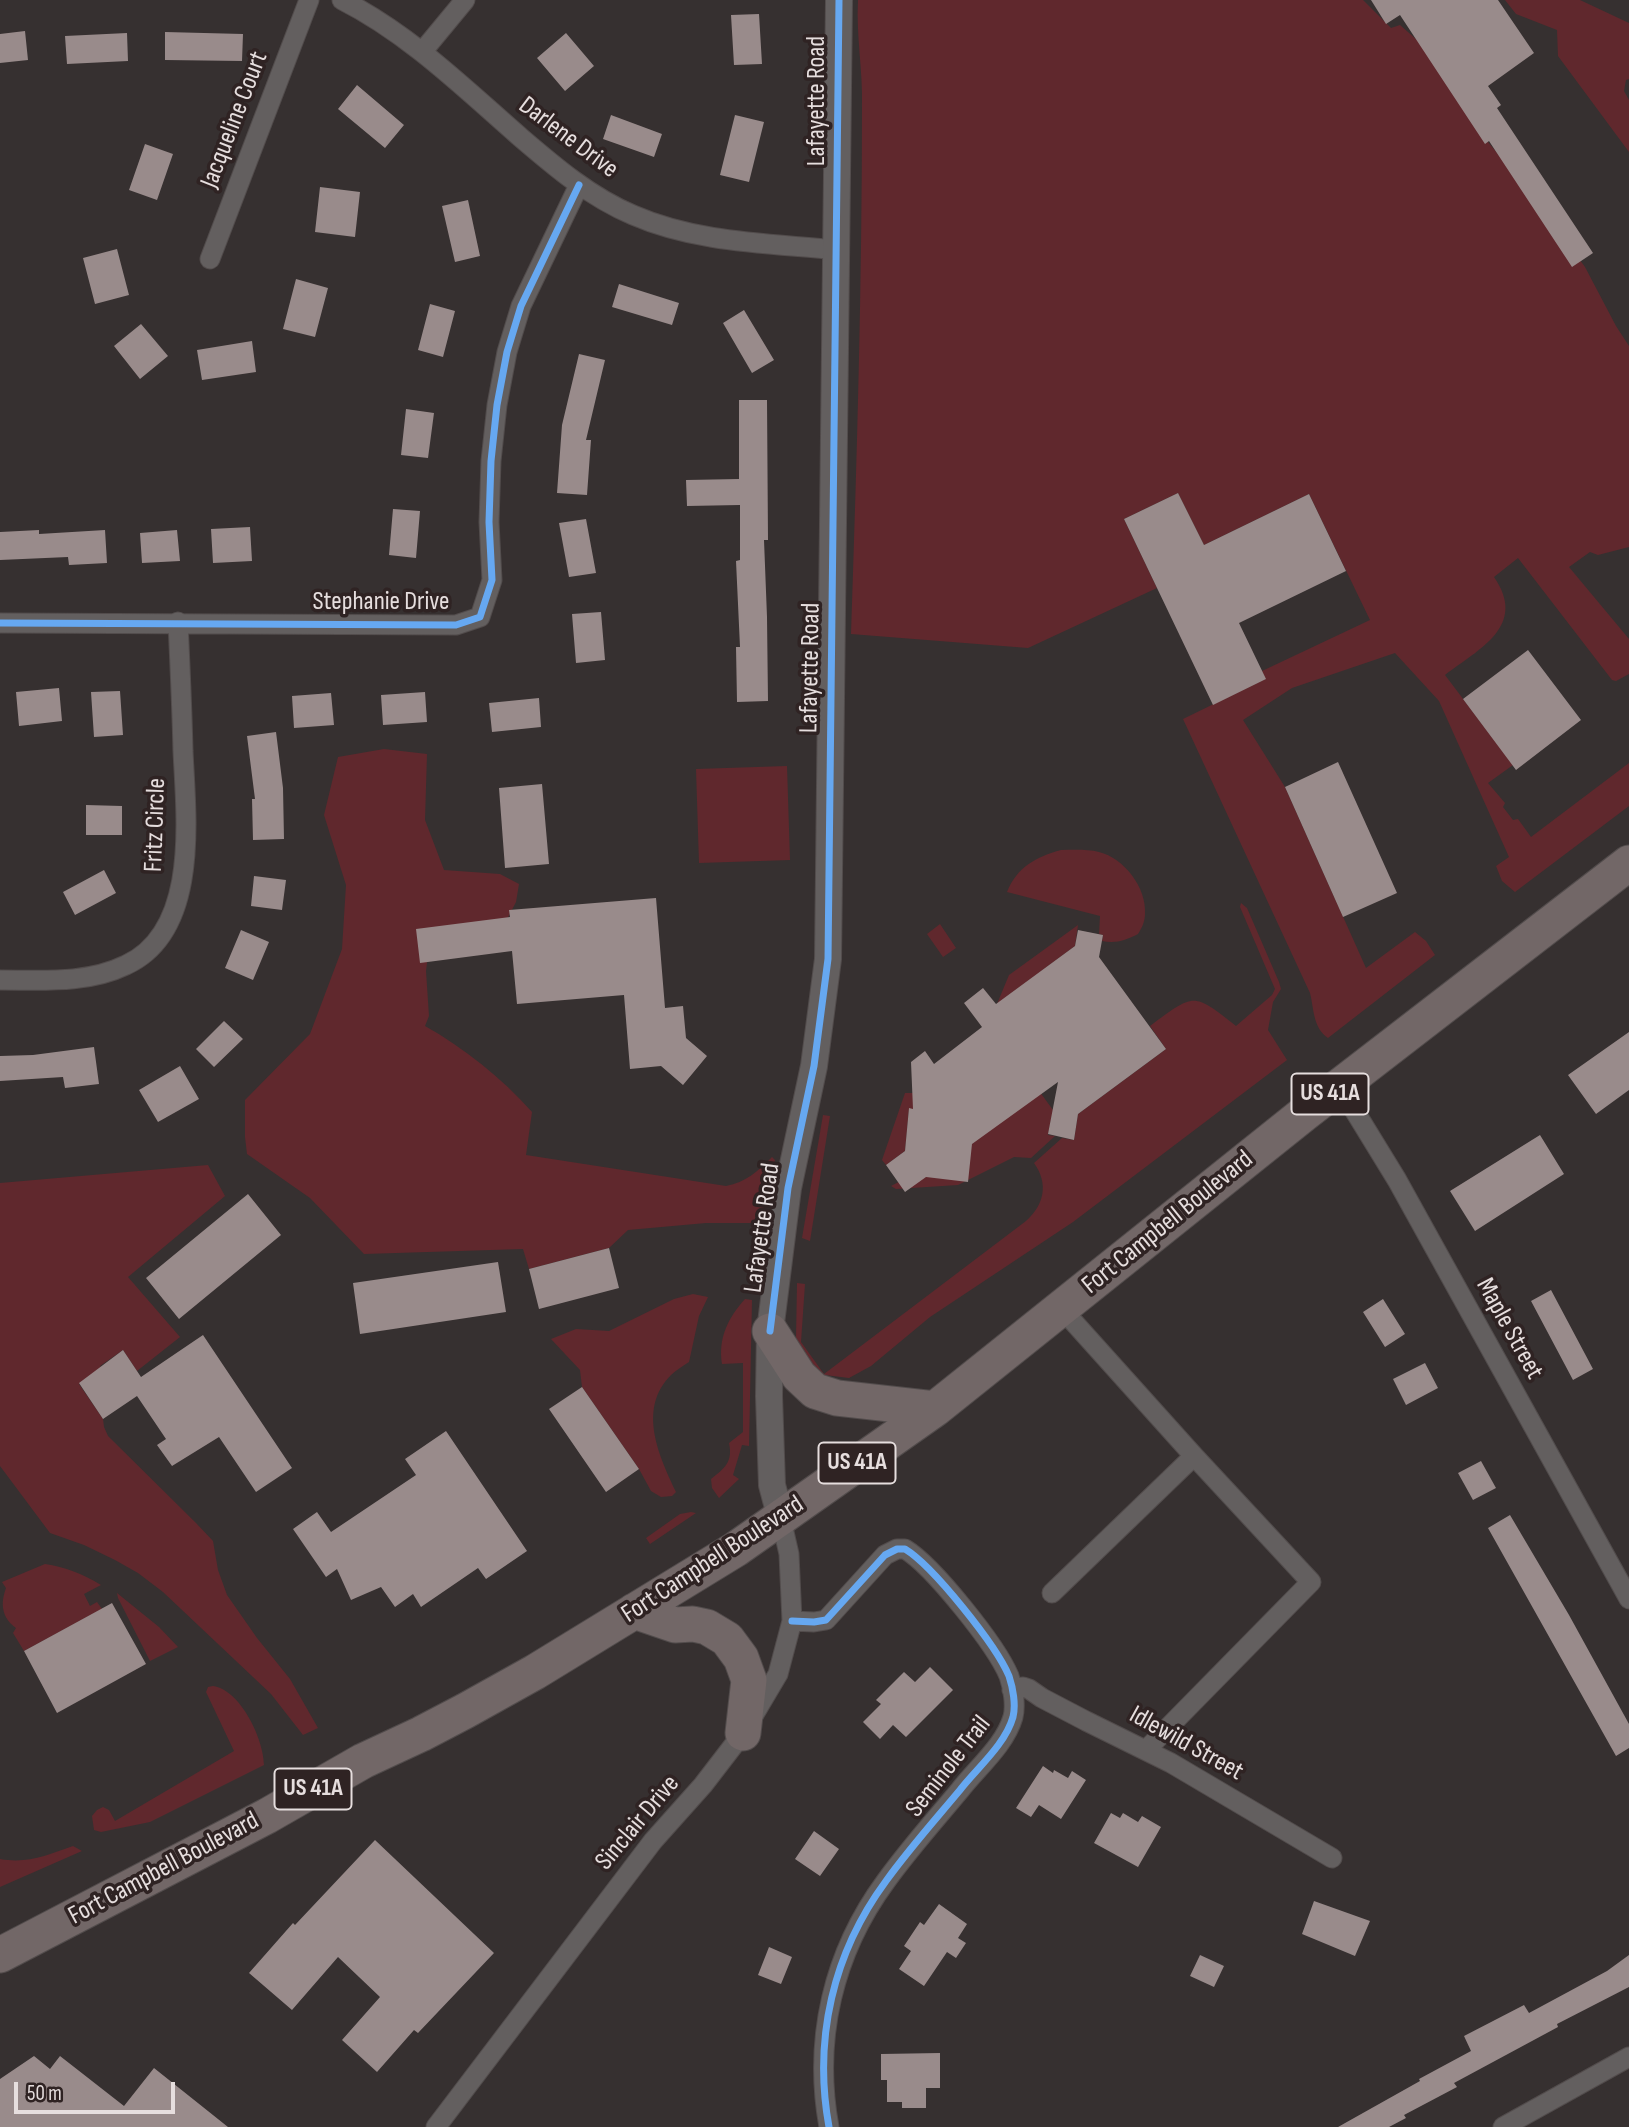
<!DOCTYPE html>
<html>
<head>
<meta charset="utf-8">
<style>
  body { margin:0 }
  #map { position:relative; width:1629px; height:2127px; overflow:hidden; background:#363030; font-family:"Sofia Sans Condensed",sans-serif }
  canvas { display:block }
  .scale { position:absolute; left:14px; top:2082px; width:161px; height:32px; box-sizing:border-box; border:4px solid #e6dede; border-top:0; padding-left:9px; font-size:21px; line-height:24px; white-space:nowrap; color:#e6dede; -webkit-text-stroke:5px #2f2323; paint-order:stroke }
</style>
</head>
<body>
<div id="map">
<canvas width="1629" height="2127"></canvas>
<div class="scale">50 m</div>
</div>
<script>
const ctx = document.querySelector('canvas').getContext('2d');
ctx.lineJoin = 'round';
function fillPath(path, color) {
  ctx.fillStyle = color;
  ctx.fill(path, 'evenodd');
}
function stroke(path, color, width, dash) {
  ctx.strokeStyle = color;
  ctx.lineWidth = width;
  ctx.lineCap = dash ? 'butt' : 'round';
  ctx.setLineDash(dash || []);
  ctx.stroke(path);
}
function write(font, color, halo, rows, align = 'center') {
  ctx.font = font + ' "Sofia Sans Condensed",sans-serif';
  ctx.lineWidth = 7;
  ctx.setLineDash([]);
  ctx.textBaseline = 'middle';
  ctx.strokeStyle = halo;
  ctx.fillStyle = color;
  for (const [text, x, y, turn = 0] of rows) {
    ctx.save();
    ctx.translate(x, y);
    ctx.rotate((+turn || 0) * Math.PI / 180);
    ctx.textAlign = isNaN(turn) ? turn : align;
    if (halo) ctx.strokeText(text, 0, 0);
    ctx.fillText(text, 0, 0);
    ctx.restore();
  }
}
fillPath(new Path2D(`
  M858,0H1363L1391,28L1400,25L1417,40L1444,71L1488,142L1536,200L1585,267L1616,326L1629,346V547L1598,555L1590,552L1569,567L1629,639V674L1616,681L1612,680L1518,558L1494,577C1528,626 1479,649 1445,675L1513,765L1488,783L1505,803L1503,807L1513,820L1518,819L1531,837L1629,763V806L1515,892L1502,881L1496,866L1509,857L1439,701L1395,653L1292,688L1243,720L1285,787L1366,968L1415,932L1426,941L1435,955L1328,1038C1313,1028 1314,1009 1310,993L1183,719L1265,679L1262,671L1370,620L1309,494L1204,545L1178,493L1124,519L1157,588L1028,648L851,634C857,458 862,282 862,106C863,71 856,36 858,0Z
  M1505,0H1580L1629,23V79L1626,80L1624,91L1629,100V152L1558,56L1557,30L1516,14Z
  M384,749L427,754L425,820L444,870L500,874L519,884L516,902L501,931L429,947L426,971L429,1016L425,1026C464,1048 502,1078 532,1112L526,1155L726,1186C746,1182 757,1172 772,1157L775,1160L760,1223H706L628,1230L609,1248L529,1269L523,1249L364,1254L310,1198L247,1154L245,1137V1100L310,1034L342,949L346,885L324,815L338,757Z
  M787,766L790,860L699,863L696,769Z
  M1061,850C1073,850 1087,849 1099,852C1124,858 1147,888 1145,914C1145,921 1142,928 1138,934C1126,940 1116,944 1102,941L1103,935L1099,934L1100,916L1007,892C1017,867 1036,857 1061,850Z
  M1241,903L1247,908L1279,982L1281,989L1273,1002L1268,1030L1287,1060L1073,1222L930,1317L871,1366L849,1378L825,1375L824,1383L796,1339L797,1283L805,1284L801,1342L824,1374L1026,1221C1044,1205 1049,1184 1034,1163L1062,1138L1074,1140L1078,1114L1166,1049L1150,1026C1194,994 1192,991 1236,1026L1272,995L1275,989L1240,907Z
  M940,924L956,948L943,957L927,934Z
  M1078,925L1075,946L997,1004L1009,975Z
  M1007,1047L1053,1110L1048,1135L1055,1136L1031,1158L1014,1157L958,1185L896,1189L891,1186L972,1144Z
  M905,1093H913L914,1109H909L905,1151L886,1165L882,1160Z
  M823,1115L830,1116L810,1241L802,1238Z
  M208,1165L225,1196L128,1277L180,1337L137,1371L123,1350L100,1366L110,1380L79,1384L103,1419L104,1427L108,1436L196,1523L213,1541L218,1570L227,1595L257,1638L290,1679L318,1728L303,1735L271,1694L163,1592L138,1573L115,1560L84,1545L50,1533L0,1466V1183Z
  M693,1294L708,1297L699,1316L689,1362C683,1366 676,1370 671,1375C637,1409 659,1456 676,1492L672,1496L661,1497L651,1491L639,1469L582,1387L580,1370L551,1339L576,1329L609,1331L674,1299Z
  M745,1299L752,1300L749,1446L742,1445L733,1475L739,1479L719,1498L712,1488L711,1479C725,1468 733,1462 729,1443L743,1432V1363L722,1364C718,1338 728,1318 745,1299Z
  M691,1512L696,1513L650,1544L646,1538L680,1514Z
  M45,1564C65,1567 83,1574 101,1585L84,1594L90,1606L97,1602L102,1609L24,1651L13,1633L16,1628C2,1618 0,1604 6,1588L2,1582Z
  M117,1593L159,1627L178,1647L150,1661L118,1598Z
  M213,1686C241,1690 264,1740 264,1765L150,1822L101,1832L94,1830L92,1816L97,1810L103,1807L109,1810L115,1821L234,1751L206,1692L208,1687Z
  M73,1846L82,1851L0,1887V1859C28,1864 47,1855 73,1846Z`), '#60282d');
fillPath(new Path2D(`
  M1371,0H1498L1534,53L1488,86L1501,105L1497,108L1593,253L1572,267L1489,141L1485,144L1400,15L1386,24Z
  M759,14L762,64L734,65L731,15Z
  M25,31L28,60L0,63V34Z
  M165,32L243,34L242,61L165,60Z
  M127,33L128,61L67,64L65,36Z
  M566,33L594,66L565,91L537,58Z
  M357,85L404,125L385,148L338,109Z
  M611,115L662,134L654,157L603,139Z
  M735,115L764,122L749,182L720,175Z
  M145,144L173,154L157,200L129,190Z
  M320,187L360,192L355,237L315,232Z
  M468,200L480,256L455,262L442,206Z
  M117,249L129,295L95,304L83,258Z
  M296,279L328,288L315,337L283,329Z
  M619,284L679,303L672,325L612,307Z
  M430,304L455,311L443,357L418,350Z
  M744,310L774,360L752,373L723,323Z
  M141,324L168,356L140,379L114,346Z
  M252,341L256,372L202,380L197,350Z
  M579,354L605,360L586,440H591L587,495L557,493L562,425Z
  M739,400H767L768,540H764L767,617L768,701L737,702L736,647H740L736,561L740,560V505L687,506L686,480L739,479Z
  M406,409L434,413L428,458L401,455Z
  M1178,493L1204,545L1309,494L1346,571L1239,623L1266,679L1213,705L1124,519Z
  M393,509L420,511L416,558L389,555Z
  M586,519L596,573L569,577L559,523Z
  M250,527L252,561L213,563L211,529Z
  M39,530V534L105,530L107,563L69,565L68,557L0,560V532Z
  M177,530L180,561L142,563L140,533Z
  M601,612L605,660L576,663L572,614Z
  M1528,650L1581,720L1516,770L1463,699Z
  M59,688L62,721L19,726L16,692Z
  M120,691L123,735L94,737L91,692Z
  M425,692L427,722L383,725L381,695Z
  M331,693L334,725L294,728L292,696Z
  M539,698L541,727L492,732L489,703Z
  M276,732L283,788L284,839L253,840L252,799H255L247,736Z
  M1338,762L1397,893L1343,917L1285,787Z
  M542,784L549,864L505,868L499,788Z
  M86,805L122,806V835H86Z
  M104,870L116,893L75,915L63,892Z
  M254,876L286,880L282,910L251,906Z
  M656,898L665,1008L683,1006L686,1038L707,1056L683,1085L661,1066L630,1069L624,995L517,1004L512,951L420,963L416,929L510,917L509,910Z
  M241,930L269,942L253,980L225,968Z
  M1078,930L1103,935L1099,957L1166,1049L1078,1114L1074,1140L1048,1134L1058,1082L972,1144L968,1182L926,1177L905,1192L886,1165L905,1151L909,1108L913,1109L911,1062L925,1051L934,1064L982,1027L964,1003L983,988L996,1004L1075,946Z
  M224,1021L243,1039L214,1067L196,1049Z
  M1629,1032V1090L1596,1114L1568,1075Z
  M94,1047L99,1084L65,1088L63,1077L0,1081V1056L33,1055Z
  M180,1066L199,1099L158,1122L139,1090Z
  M1540,1135L1564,1174L1475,1231L1450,1191Z
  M248,1194L281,1235L179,1319L146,1278Z
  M609,1248L619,1288L539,1309L529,1269Z
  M498,1262L506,1312L360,1334L353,1283Z
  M1551,1290L1593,1369L1573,1380L1531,1301Z
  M1383,1299L1405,1334L1385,1347L1363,1312Z
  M203,1335L292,1468L256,1492L219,1437L172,1466L157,1445L166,1439L137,1396L103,1419L79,1383L123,1350L141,1377Z
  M1425,1363L1438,1388L1406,1405L1393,1379Z
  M582,1387L639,1469L606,1492L549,1409Z
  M446,1431L527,1551L486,1579L478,1568L421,1607L413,1594L395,1607L381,1587L351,1600L337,1569L326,1577L293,1529L317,1512L331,1532L416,1475L405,1459Z
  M1481,1461L1496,1488L1473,1500L1458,1473Z
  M1510,1515L1569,1615L1629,1724V1748L1616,1756L1488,1528Z
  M112,1603L146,1664L57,1713L24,1651Z
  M930,1667L953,1690L906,1737L893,1725L880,1739L863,1722L881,1704L876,1700L904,1672L915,1682Z
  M1043,1766L1053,1773L1054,1770L1068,1778L1072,1771L1086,1780L1061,1819L1039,1805L1031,1817L1016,1808Z
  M1111,1813L1120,1818L1123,1813L1138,1822L1142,1816L1161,1827L1138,1867L1094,1843Z
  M814,1831L839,1849L820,1876L795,1859Z
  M375,1840L494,1953L418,2033L414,2030L377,2072L342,2040L380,1997L338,1957L292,2010L249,1973L293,1923L295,1925Z
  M1314,1901L1370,1921L1355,1956L1302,1934Z
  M939,1904L967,1924L958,1938L966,1943L956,1958L947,1952L924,1986L899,1969L911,1951L904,1946L920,1922L924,1925Z
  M769,1947L792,1957L781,1984L758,1975Z
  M1200,1955L1224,1966L1214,1987L1190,1976Z
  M1629,1955V1987L1557,2024L1558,2027L1454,2083L1457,2087L1404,2115L1406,2118L1389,2127H1338L1420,2081L1419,2079L1471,2051L1464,2036L1524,2005L1529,2013L1607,1971Z
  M940,2053V2088H926V2108H902V2102H887V2080H881V2054Z
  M34,2056L50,2069L60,2056L124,2106L154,2068L228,2127H0V2079Z`), '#998b8b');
const street = new Path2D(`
  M342,0C409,34 463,87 519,136C554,166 590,197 633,215C697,243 768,243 837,250
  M422,52L465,0
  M210,259L309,0
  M0,623L456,625L480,617L492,580L489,522L491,461L497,405L507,352L521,306L579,185
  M0,980C42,980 87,984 126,965C200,931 186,817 183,751C182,708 180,665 178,622
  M1340,1087L1397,1180L1629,1599
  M1061,1308L1194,1456L1311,1582L1146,1750
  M1052,1593L1194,1456
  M792,1621L814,1622L826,1620L885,1555L897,1549H905C933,1566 996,1645 1009,1676C1013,1688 1016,1705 1013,1717C1005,1745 977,1768 960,1790C935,1820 909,1849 886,1881C833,1953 813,2039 829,2127
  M1012,1690L1023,1687L1029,1689L1042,1698L1086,1721L1171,1763L1332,1858
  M436,2127L653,1841L703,1785L743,1733L778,1674L792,1621L789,1554L781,1519
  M1503,2127L1629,2057`);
const secondary = new Path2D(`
  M781,1519L772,1485L769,1396L770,1331L788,1188L814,1066L828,959L839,0`);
const highway = new Path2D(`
  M770,1331L799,1376L815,1391L837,1398L935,1409
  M634,1611L675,1625L693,1624L707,1627L727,1639L741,1658L749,1680L743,1733
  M0,1955L267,1816L363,1761L421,1734L465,1711L535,1672L736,1549L935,1409L1305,1113L1629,863`);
stroke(street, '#524c4c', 21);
stroke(secondary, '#524c4c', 28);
stroke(highway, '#524c4c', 37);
stroke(street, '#635f5f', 19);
stroke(secondary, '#635f5f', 26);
stroke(highway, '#726767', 35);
stroke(new Path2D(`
  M0,623L456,625L480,617L492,580L489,522L491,461L497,405L507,352L521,306L579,185
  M770,1331L788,1188L814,1066L828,959L839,0
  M792,1621L814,1622L826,1620L885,1555L897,1549H905C933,1566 996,1645 1009,1676C1013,1688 1016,1705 1013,1717C1005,1745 977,1768 960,1790C935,1820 909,1849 886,1881C833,1953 813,2039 829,2127`), '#66a8f1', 7);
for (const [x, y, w] of [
  [1330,1094,77],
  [857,1463,77],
  [313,1789,77]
]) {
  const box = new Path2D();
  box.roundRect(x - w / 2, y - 20.5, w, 41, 5);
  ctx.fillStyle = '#2f2323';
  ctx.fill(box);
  stroke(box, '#e6dede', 2);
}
write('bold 24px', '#e6dede', null, [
  ["US 41A",1330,1094],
  ["US 41A",857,1463],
  ["US 41A",313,1789]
]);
write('26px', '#e6dede', '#2f2323', [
  ["Lafayette Road",817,101,-90],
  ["Jacqueline Court",235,120,-69],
  ["Darlene Drive",568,138,37],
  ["Stephanie Drive",381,602],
  ["Lafayette Road",811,668,-89],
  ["Fritz Circle",156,825,-88],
  ["Fort Campbell Boulevard",1168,1223,-39],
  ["Lafayette Road",763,1228,-82],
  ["Maple Street",1509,1329,61],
  ["Fort Campbell Boulevard",713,1560,-33],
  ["Idlewild Street",1186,1744,29],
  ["Seminole Trail",949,1767,-52],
  ["Sinclair Drive",638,1823,-50],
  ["Fort Campbell Boulevard",164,1869,-28]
]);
</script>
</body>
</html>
